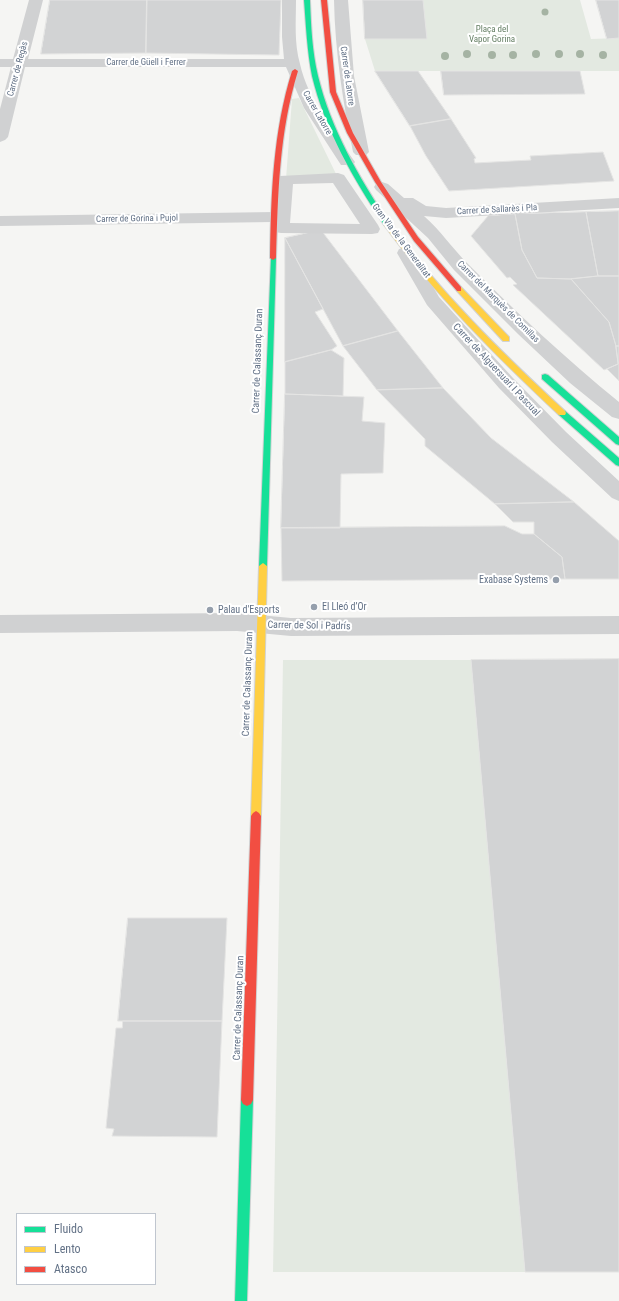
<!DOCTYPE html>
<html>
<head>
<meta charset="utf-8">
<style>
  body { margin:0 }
  #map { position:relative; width:619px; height:1301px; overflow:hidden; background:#f5f5f3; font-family:"Roboto Condensed",sans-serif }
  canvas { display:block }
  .legend { position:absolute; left:16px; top:1213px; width:140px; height:72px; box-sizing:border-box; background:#fff; border:1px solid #c0c6cf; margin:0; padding:5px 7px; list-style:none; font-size:12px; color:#627186 }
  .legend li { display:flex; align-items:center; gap:8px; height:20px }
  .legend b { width:20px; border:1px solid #c0c6cf }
</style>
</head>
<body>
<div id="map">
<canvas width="619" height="1301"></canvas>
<ul class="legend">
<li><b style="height:5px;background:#16e098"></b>Fluido</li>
<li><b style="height:5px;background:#ffcf43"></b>Lento</li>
<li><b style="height:5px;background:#f24e42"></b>Atasco</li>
</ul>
</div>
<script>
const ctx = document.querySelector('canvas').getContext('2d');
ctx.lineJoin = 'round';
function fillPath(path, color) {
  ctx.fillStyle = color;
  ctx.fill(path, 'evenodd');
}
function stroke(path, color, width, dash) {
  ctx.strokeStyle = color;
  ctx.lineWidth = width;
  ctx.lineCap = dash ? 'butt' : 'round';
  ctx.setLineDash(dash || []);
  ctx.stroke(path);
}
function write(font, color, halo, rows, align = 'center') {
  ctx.font = font + ' "Roboto Condensed",sans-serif';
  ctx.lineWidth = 4;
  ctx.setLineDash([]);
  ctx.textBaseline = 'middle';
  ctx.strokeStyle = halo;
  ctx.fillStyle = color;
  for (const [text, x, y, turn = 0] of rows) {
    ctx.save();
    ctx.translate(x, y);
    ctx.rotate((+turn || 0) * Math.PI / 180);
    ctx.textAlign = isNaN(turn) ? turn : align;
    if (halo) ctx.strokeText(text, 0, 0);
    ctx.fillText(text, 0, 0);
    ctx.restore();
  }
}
fillPath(new Path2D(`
  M423,0H580L591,39L619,38V71H375L365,39Z
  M299,98L338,178L286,179L292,99Z
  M283,660H471L525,1272H273Z`), '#e3e9e1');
const building = new Path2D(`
  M50,0H147L146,53L41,54Z
  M147,0H281L279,55L146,53Z
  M363,0H423L427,39H365Z
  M596,0H619V38L607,39Z
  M375,71H418L451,119L410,126Z
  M441,71H580L585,94L444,95Z
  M451,119L476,158L474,159L475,163L531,160L530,156L603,152L614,181L449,191L426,156L410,126Z
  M619,211V276H598L586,212Z
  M586,212L598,276L571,279L537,278L522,250L515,214Z
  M515,214L522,250L537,278L571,279L609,322L616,346L618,364L604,370L513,285L517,284L510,277L507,278L471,236L488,216Z
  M321,230L398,331L343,346L285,238Z
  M285,238L323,309L315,312L337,346L331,350L285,362Z
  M598,276H619V346H616L609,322L571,279Z
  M398,331L443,388L377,390L343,346Z
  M616,346H619V381L607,369L618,364Z
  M331,350L344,358L343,396L285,394V362Z
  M443,388L491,438L574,502L495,504L425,446V439L377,390Z
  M285,394L364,397L362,421L385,423L383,473L341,474L340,528H281Z
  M574,502L619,541V579H565L562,557L534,534V522H513L495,504Z
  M505,526L522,534H534L562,557L565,579L282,581L281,528Z
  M619,659V1272H525L471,660Z
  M128,918H227L222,1021H118Z
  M123,1021H222L217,1137L112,1136L114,1129L106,1128L116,1028H122Z`);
fillPath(building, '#d2d3d4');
stroke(building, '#e4e4e3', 1);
const fast = new Path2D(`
  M304,0H310C311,25 312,51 318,76C331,130 359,177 389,223L388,225H384C353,178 325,130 312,76C307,51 306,25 304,0Z
  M271,256H273L276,258L267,566L263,569L259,566Z
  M545,374L548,375L619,437V445L616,444L542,379V375Z
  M562,410L565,411L619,458V466L616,465L559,415L558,413L559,411Z
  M247,1094L251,1096L253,1100L247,1301H235L241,1100L243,1096Z`);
const slow = new Path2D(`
  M384,221H388C440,292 501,352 565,411L566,413L565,415H559C496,356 435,295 384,225Z
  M457,287H461L509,337V341H503L457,291Z
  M263,563L267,566L261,816L259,819L256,821L253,819L251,816L259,566Z`);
const jam = new Path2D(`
  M321,0H327L336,92L353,133L381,182L418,237L461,287V291H457L414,241L375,182L347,133L330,92Z
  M295,69L298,71C279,132 278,194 276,258L273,260L270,258C271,194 273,132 292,71Z
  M256,811L259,813L261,816L253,1100L251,1104L247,1106L243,1104L241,1100L251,816L253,813Z`);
stroke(fast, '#d0d2d3', 2);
stroke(slow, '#d0d2d3', 2);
stroke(jam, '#d0d2d3', 2);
fillPath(new Path2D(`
  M29,0H43L28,59H284L282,37V0H296C296,21 294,43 300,64C308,100 334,132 355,162L353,165H341L304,108L286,67H25L8,137L5,140L0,142V109L11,67H0V59H13Z
  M334,0H348L354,76L369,152L366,155H356L353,152C343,102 335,52 334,0Z
  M338,173L344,175L378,225L380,229L378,233L372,234L281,233L275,232L273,228V222L0,226V216L275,212L278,179L280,176ZM333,183L360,224L290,223L293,184Z
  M382,182L388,184L404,198H413L426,206L446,208L619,198V208L446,218L424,216C441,231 452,248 468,264C516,312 566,359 619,402V419L612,417L570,383L518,334L454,270L428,238L376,190L374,187L376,184Z
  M405,248L411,249L439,297L513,378L566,432L619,481V501L612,498L552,442L499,388L427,305L397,253L399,249Z
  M237,613L291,618L619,616V634L291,636L237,631L0,633V615Z`), '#d0d1d2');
fillPath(fast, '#16e098');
fillPath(slow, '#ffcf43');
fillPath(jam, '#f24e42');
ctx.fillStyle = '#a5b3a3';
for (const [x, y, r] of [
  [545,12,3.5],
  [467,54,4],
  [536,54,4],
  [559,54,4],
  [580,54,4],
  [492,55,4],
  [513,55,4],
  [603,55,4],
  [445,56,4]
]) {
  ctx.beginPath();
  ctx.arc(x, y, r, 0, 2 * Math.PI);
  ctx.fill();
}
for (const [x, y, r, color] of [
  [556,580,4,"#959fac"],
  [314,607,4,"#959fac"],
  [210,610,4,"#959fac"]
]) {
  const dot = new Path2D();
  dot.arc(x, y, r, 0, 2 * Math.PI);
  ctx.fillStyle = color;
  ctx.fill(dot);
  stroke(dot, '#fff', 1.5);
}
write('9px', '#637d62', '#fff', [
  ["Plaça del",492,30],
  ["Vapor Gorina",492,40]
]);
write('9px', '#627186', '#fff', [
  ["Carrer de Güell i Ferrer",146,63],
  ["Carrer de Regàs",18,69,-75],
  ["Carrer de Latorre",347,76,82],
  ["Carrer Latorre",317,113,60],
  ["Carrer de Sallarès i Pla",497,210,-3],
  ["Carrer de Gorina i Pujol",137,219,-1],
  ["Gran Via de la Generalitat",401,241,53],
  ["Carrer del Marquès de Comillas",498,302,45]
]);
write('10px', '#627186', '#fff', [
  ["Carrer de Calassanç Duran",258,361,-88],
  ["Carrer de Alguersuari I Pascual",496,370,47],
  ["Carrer de Sol i Padrís",309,626,1],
  ["Carrer de Calassanç Duran",248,684,-88],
  ["Carrer de Calassanç Duran",239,1008,-88]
]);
write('10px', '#627186', '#fff', [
  ["Exabase Systems",548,580,"right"],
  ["El Lleó d’Or",322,607],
  ["Palau d'Esports",218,610]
], 'left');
</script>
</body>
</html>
